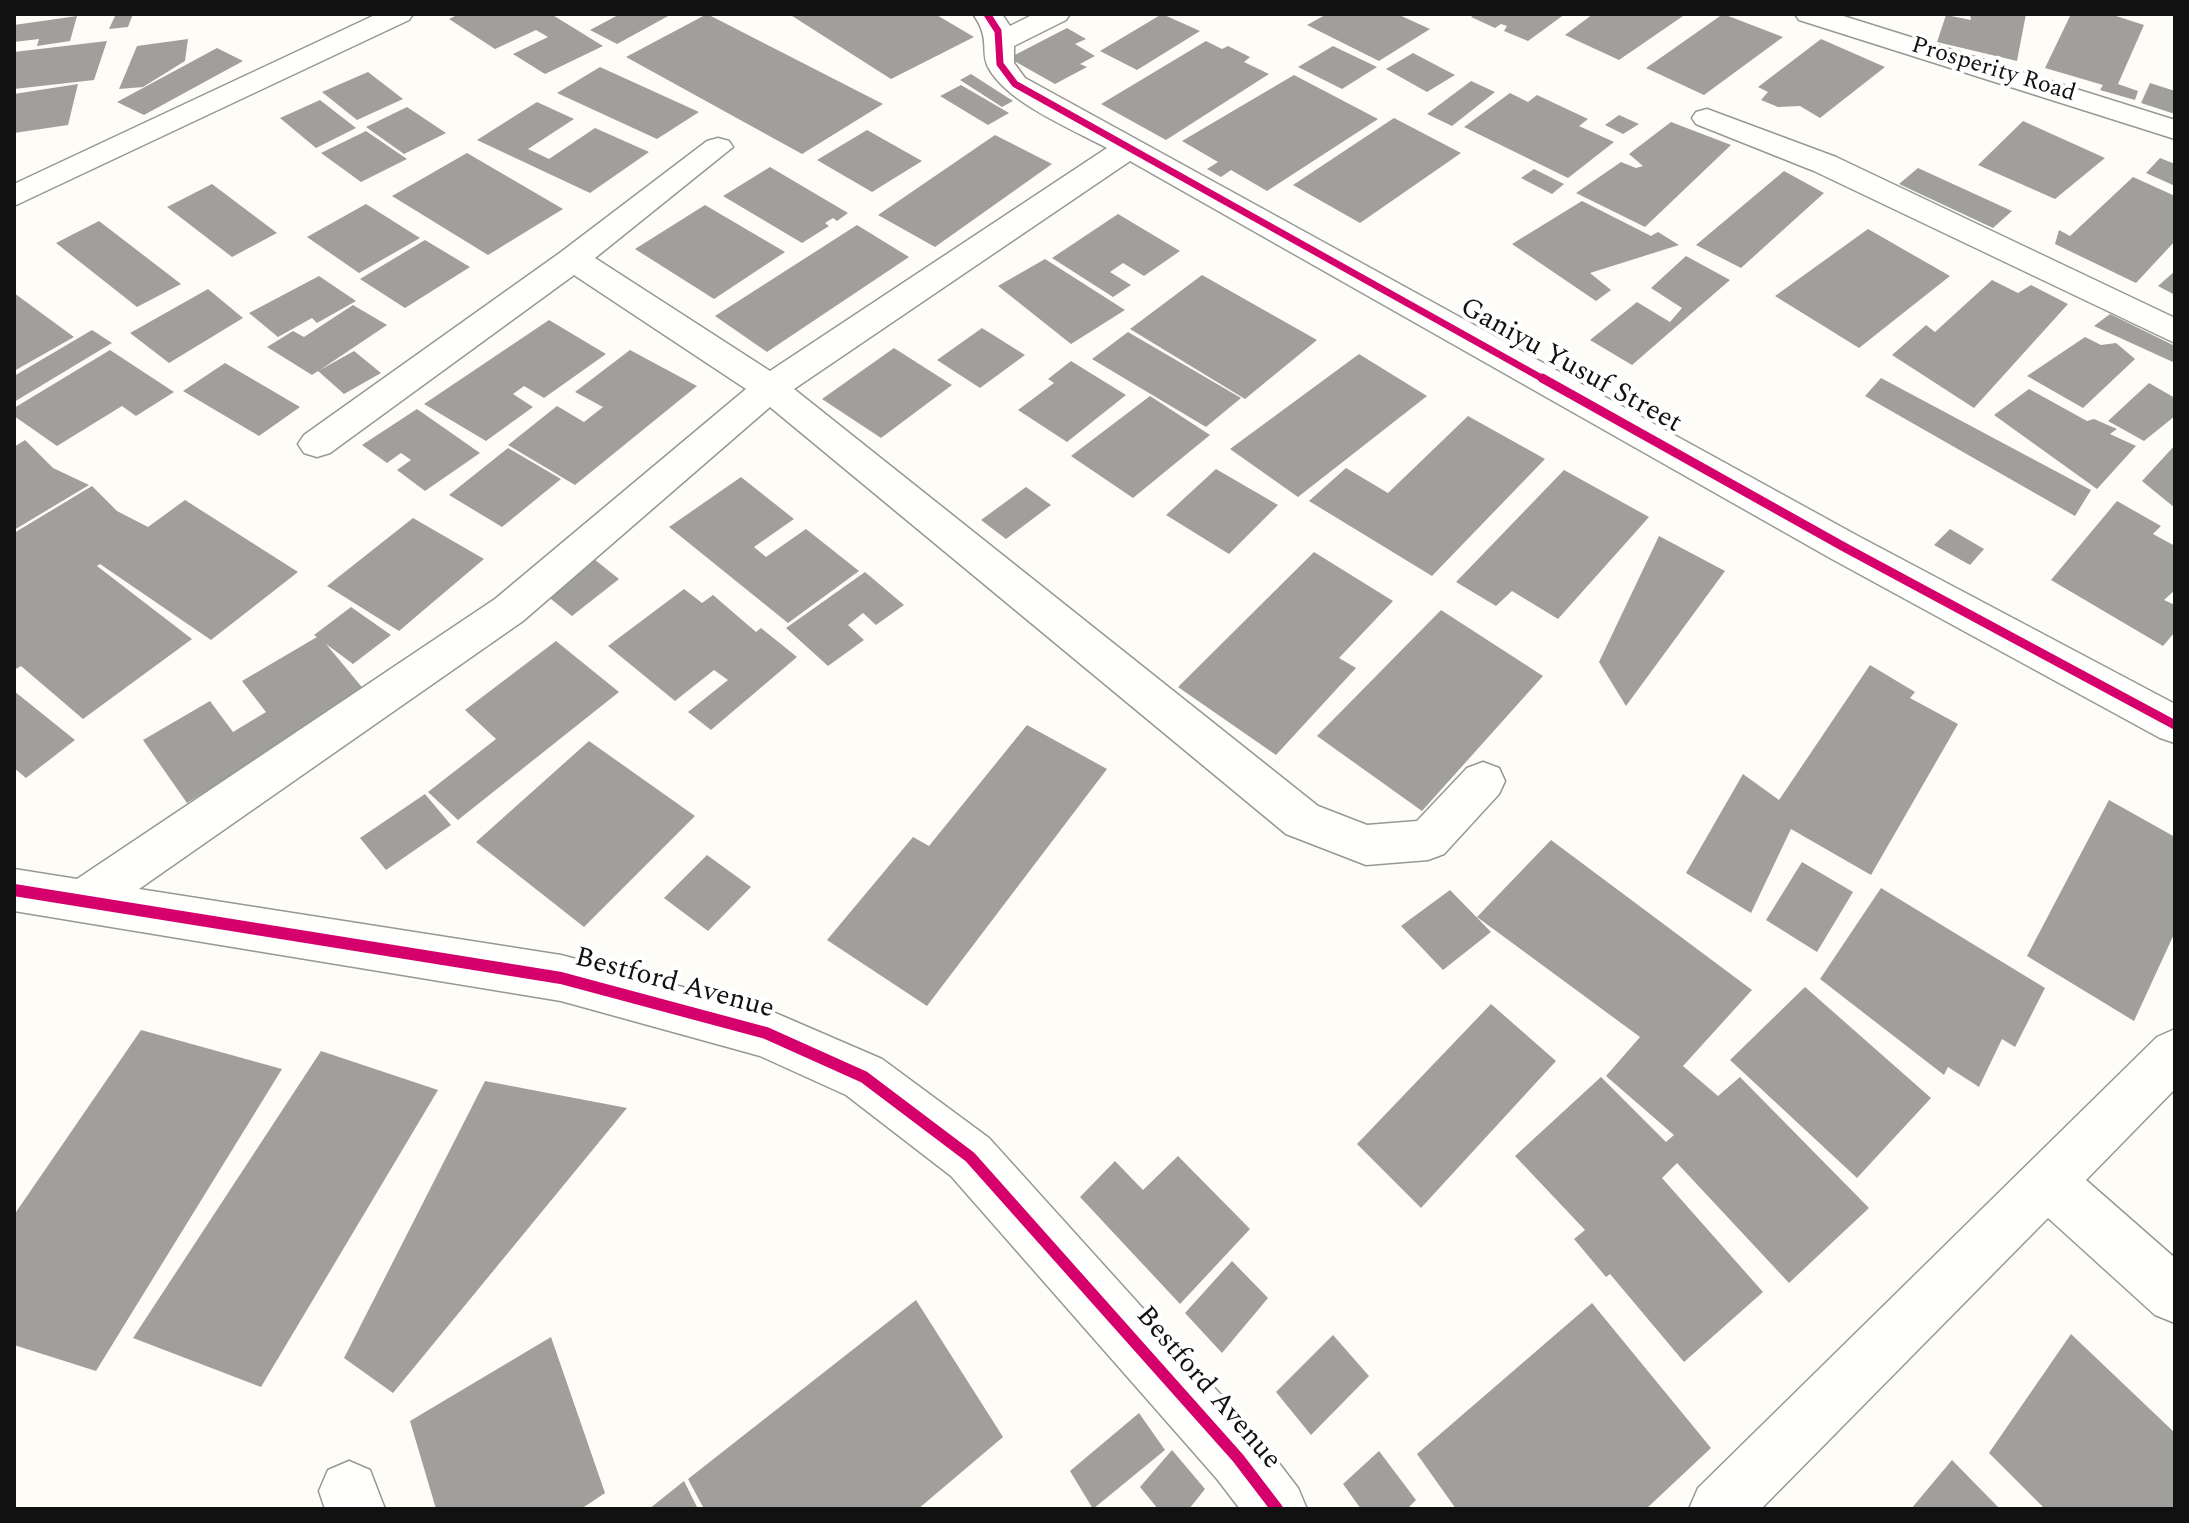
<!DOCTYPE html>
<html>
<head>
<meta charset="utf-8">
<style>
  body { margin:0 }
  #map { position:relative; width:2189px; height:1523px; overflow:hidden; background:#fdfcf7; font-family:Spectral,serif }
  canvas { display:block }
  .frame { position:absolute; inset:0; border:16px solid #111; pointer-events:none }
</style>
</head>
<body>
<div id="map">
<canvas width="2189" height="1523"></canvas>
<div class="frame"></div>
</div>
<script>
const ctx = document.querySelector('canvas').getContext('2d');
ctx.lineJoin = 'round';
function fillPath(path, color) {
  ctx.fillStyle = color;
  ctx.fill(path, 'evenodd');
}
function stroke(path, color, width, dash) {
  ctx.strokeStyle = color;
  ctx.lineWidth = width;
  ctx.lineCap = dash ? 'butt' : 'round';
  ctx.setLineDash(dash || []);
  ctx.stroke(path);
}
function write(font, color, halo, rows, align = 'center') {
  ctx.font = font + ' Spectral,serif';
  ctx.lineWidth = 8;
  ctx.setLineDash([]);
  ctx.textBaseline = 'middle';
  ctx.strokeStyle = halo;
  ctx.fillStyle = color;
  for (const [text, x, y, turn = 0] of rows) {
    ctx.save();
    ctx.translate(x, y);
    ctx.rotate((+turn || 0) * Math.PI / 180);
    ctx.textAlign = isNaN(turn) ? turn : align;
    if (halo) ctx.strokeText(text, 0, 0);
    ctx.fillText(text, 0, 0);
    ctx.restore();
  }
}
fillPath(new Path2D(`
  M116,14H133L128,27L109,29Z
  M459,14H551L603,46L545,74L513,54L548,37L536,30L495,49L449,19Z
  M620,14H672L617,44L590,30Z
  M707,14L883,104L802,154L626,57Z
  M789,14H935L974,37L891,79Z
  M1162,14L1200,31L1137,70L1100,51Z
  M1327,14H1397L1430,29L1379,61L1307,25Z
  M1476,14H1565L1528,41L1504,31L1507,26L1501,24L1495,28L1471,17Z
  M1593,14H1686L1619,60L1565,35Z
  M1723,14L1783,37L1704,95L1646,68Z
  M1970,14H2026L2017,61L1937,42L1946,15L1971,20Z
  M2071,14H2110L2144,25L2118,84L2138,91L2135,100L2100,90L2103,85L2045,68Z
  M77,16L70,41L37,46L39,39L14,42V25Z
  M1067,28L1086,39L1075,44L1095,56L1080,64L1087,67L1055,84L1009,58Z
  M188,39L185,61L143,87L119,89L137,46Z
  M1821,39L1885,67L1820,118L1800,106L1778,107L1761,100L1768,92L1758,87Z
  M107,41L94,80L14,89V52Z
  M1206,41L1222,49L1228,46L1250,57L1244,62L1269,74L1166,140L1101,104Z
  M1333,46L1377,67L1342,89L1298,67Z
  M217,48L243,61L144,115L117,102Z
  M1413,53L1455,75L1427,92L1386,69Z
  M600,67L699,112L657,139L557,93Z
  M368,72L403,99L357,120L322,92Z
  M971,74L1013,101L1002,107L960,80Z
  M1294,75L1378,119L1267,191L1231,170L1221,177L1207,169L1218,162L1182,141Z
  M1471,81L1495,92L1452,126L1427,114Z
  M2150,83L2175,91V114L2141,103Z
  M78,84L68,125L14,133V94Z
  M961,85L1009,113L988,125L940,96Z
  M1510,93L1528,102L1537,95L1588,119L1579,126L1614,142L1568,178L1464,127Z
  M320,100L356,128L316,148L280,118Z
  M537,102L574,119L528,149L549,159L595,128L649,152L590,193L477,140Z
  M407,107L446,133L404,154L366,127Z
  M1619,115L1639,124L1623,134L1605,125Z
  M1394,118L1461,153L1360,223L1293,185Z
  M2023,121L2105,158L2055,199L1978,165Z
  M1671,122L1731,145L1645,227L1576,193L1621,162L1636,168L1643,166L1629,154Z
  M867,130L922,161L872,192L817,160Z
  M366,131L407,159L361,182L321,153Z
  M995,135L1052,164L935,247L878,215Z
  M467,153L563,209L488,255L392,196Z
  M2160,158L2175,164V186L2146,173Z
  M770,167L848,213L837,221L833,218L825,223L829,226L802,243L723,196Z
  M1918,168L2012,211L1993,228L1899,184Z
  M1534,169L1564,184L1552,194L1521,178Z
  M1784,171L1824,193L1741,268L1696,245Z
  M2133,177L2175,196V241L2136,283L2055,244L2059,230L2070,236Z
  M212,184L277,233L232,257L167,207Z
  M1582,201L1651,236L1658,232L1679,245L1590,273L1611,290L1596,301L1512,244Z
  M366,204L420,238L359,273L307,237Z
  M705,205L785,252L714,299L635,249Z
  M1118,214L1180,251L1144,276L1123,263L1110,272L1131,285L1113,297L1052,258Z
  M99,221L181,284L137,307L56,243Z
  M857,225L909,257L767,352L715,316Z
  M1868,229L1950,276L1859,348L1775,296Z
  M425,240L470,267L405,308L360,279Z
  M1686,256L1730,280L1632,365L1590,340L1637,302L1670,322L1682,308L1651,288Z
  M1045,259L1125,310L1071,344L998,286Z
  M2175,271V295L2158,286Z
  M1202,275L1317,340L1245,399L1130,329Z
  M319,276L356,301L317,323L312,318L278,337L249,313Z
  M1992,280L2018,293L2031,285L2068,304L1974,408L1892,355L1926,325L1935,332Z
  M208,289L243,318L169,363L130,333Z
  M14,293L74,337L14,371Z
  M353,305L387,325L320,370L354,351L381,373L344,394L318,371L312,375L267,347L293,331L304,337Z
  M2110,314L2175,346V363L2094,326Z
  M549,320L606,354L544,398L524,386L513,394L533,407L486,441L424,404Z
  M982,328L1025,355L980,388L937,360Z
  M92,330L112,343L14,402V376Z
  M1128,332L1241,398L1206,427L1092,359Z
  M2085,337L2101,345L2116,343L2135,359L2083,408L2027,376Z
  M894,348L952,385L881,438L822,399Z
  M110,350L174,392L136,416L122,406L57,446L14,416V408Z
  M630,350L697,386L575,485L508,445L557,406L584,422L603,407L575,392Z
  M1359,354L1427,396L1298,497L1230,449Z
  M1071,361L1126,395L1067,442L1018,410L1054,383L1048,379Z
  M225,363L300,407L259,436L183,391Z
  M1881,378L2091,490L2075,516L1865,396Z
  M2149,383L2175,398V416L2144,441L2108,421Z
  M2029,389L2087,421L2094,419L2117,429L2110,434L2136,446L2097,489L1994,415Z
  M1150,396L1210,435L1133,498L1071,456Z
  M417,409L480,453L425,491L397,470L411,460L401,453L387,463L362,445Z
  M1468,416L1545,459L1432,576L1309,501L1346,468L1388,493Z
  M25,440L53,468L89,485L14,530V447Z
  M2175,445V508L2142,481Z
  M508,448L561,479L502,527L449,495Z
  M1216,469L1278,505L1229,554L1166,515Z
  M1564,470L1649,517L1558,619L1512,591L1496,606L1456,582Z
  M741,477L794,519L754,547L766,557L806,529L859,571L788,623L669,527Z
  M92,486L117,511L148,527L185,500L298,572L211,640L100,564L97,566L192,639L83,719L21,666L14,670V533Z
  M1026,487L1051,505L1006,539L981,520Z
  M2117,501L2161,526L2153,534L2175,546V590L2164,600L2175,605V632L2163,646L2051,580Z
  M413,518L484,559L399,631L327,586Z
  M1950,529L1984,549L1970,565L1934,545Z
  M1659,536L1725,571L1626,706L1599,662Z
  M1314,552L1393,601L1339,658L1356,668L1276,755L1178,687Z
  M594,559L619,579L572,616L546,595Z
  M865,572L904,605L876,625L863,613L848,625L864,640L828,666L786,628Z
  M684,589L702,603L713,595L756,632L761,628L797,657L711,730L688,712L728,680L714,670L675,701L608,646Z
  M351,607L391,635L353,664L326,644L366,692L187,803L143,740L210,701L233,732L266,712L242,681L317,637L314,635Z
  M1441,610L1543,676L1422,811L1317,736Z
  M556,641L619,692L458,820L428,792L496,739L465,710Z
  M1870,665L1915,692L1910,698L1958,724L1871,875L1791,829L1751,913L1686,873L1743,774L1779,800Z
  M14,691L75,740L26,778L14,768Z
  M1027,725L1107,769L927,1006L827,940L913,837L929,846Z
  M589,741L695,816L584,927L476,842Z
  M425,794L451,825L386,870L360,838Z
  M2109,800L2175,837V932L2134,1021L2027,956Z
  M1551,840L1752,990L1683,1066L1718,1096L1740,1077L1869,1208L1789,1283L1677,1163L1662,1178L1763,1292L1684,1362L1610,1274L1606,1277L1574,1239L1585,1230L1515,1156L1601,1077L1666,1142L1674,1135L1606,1076L1640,1037L1477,917Z
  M707,855L751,887L708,931L664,898Z
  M1802,862L1853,892L1817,952L1766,920Z
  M1881,888L2045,988L2015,1047L2002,1039L1979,1087L1948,1067L1944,1075L1820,979Z
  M1450,890L1491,932L1443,970L1401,926Z
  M1805,987L1931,1098L1857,1178L1730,1060Z
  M1491,1004L1556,1061L1421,1208L1357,1144Z
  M141,1030L282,1069L96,1371L14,1345V1215Z
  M321,1051L438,1090L261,1387L133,1338Z
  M485,1081L627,1108L393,1393L344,1358Z
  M1178,1156L1250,1229L1180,1304L1080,1197L1115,1161L1143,1190Z
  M1232,1261L1268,1298L1222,1353L1185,1313Z
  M916,1300L1003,1437L918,1509H704L688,1479Z
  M1592,1303L1711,1448L1646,1509H1456L1417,1454Z
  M2071,1334L2175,1433V1509H2045L1989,1453Z
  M1333,1335L1369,1376L1311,1435L1276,1392Z
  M551,1337L605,1493L581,1509H436L410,1421Z
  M1139,1413L1165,1450L1093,1509L1070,1471Z
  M1172,1450L1205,1489L1189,1509H1158L1140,1487Z
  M1379,1451L1416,1500L1407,1509H1361L1343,1484Z
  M1952,1460L2000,1509H1911Z
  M684,1481L698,1509H649Z`), '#a19f9c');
const minor = new Path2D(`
  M377,14H413L409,20L14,206V184Z
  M973,14H1002L1010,26L1034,14H1070L1066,20L1014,46V63L1025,78L1858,536L2175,704V743L2160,738L1830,558L1130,161L794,389L1318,806L1367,825L1417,821L1467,768L1483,762L1499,768L1505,781L1499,794L1444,854L1428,860L1366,865L1286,834L770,407L523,621L139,889L561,955L766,1009L882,1059L989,1138L1259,1437L1298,1488L1307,1509H1240L1217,1479L951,1176L846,1095L760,1056L561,1001L14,911V869L77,879L495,599L746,389L574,275L330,453L317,457L304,453L298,444L304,435L561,252L707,141L718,138L729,141L733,147L595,258L770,371L1107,148C1072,129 1007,103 988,67C980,51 991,39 973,14Z
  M1795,14H1837L2175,120V139L1799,20Z
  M1707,109L1836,157L2175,318V343L1814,171L1696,124L1692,118L1696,112Z
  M2175,1029V1089L2086,1180L2175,1258V1323L2155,1315L2048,1218L1761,1509H1689L1698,1488L2157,1037Z
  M349,1461L370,1470L385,1509H325L319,1491L328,1470Z`);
stroke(minor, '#979795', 3);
fillPath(minor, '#fffffe');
stroke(new Path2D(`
  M987,14L998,31L1000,64L1015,84L1545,380`), '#d6006c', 7);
stroke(new Path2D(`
  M1542,378L1844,547L2175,725`), '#d6006c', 9);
stroke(new Path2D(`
  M14,890L561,978L766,1033L864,1077L970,1157L1238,1458L1277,1509`), '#d6006c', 12);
write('24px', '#111', '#fff', [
  ["Prosperity Road",1993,71,17]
]);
write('28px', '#111', '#fff', [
  ["Ganiyu Yusuf Street",1570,367,29],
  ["Bestford Avenue",674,985,15],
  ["Bestford Avenue",1207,1389,49]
]);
</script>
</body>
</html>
